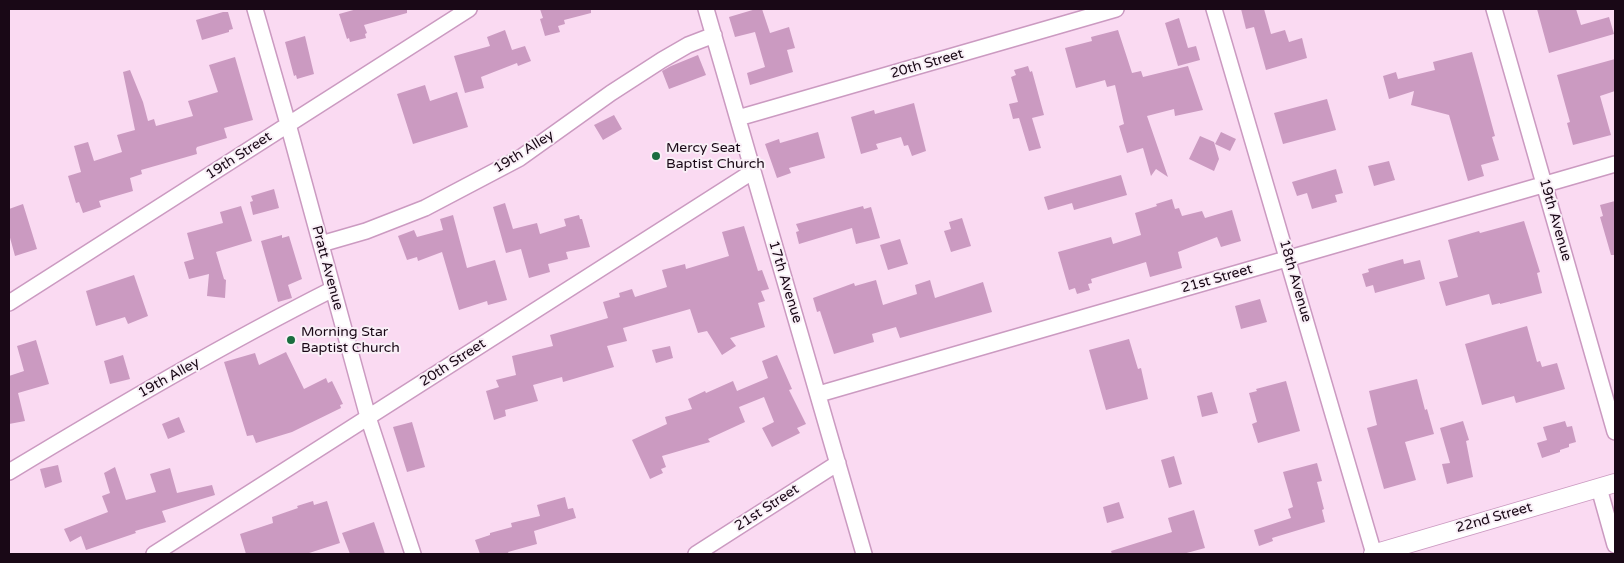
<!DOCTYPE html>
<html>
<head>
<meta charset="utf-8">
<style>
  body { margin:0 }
  #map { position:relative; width:1624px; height:563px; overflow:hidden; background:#fadaf2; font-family:"Varela Round",sans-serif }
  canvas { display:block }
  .frame { position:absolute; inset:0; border:10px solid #190816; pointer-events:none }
</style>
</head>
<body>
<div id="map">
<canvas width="1624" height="563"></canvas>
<div class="frame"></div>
</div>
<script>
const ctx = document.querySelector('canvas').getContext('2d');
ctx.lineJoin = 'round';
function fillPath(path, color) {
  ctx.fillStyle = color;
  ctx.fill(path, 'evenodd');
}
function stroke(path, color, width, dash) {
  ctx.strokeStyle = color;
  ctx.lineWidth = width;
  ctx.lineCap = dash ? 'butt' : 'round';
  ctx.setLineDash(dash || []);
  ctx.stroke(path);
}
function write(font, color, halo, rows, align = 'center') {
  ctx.font = font + ' "Varela Round",sans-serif';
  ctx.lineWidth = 4;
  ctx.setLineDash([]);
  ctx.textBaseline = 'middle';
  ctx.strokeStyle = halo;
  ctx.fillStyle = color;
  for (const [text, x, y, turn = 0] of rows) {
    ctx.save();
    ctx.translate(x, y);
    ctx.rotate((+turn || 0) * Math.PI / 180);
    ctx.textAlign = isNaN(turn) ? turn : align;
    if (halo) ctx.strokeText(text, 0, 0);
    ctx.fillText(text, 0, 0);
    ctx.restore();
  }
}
fillPath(new Path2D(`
  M357,9H407V13L364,25L367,33L365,34L366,38L350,42L349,38L347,39L339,14Z
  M540,9H591V13L564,20L565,24L558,26L560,32L545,36L540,19L543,18Z
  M756,9H762L770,33L789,27L795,48L787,50L793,72L750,85L747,73L765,67L755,32L735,37L729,17Z
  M1241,9H1264L1271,34L1285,30L1289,42L1302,38L1307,58L1266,70L1254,27L1246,29Z
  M1537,9H1576L1581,25L1609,17L1614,34L1549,53Z
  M223,12H228L233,29L229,30V32L202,40L196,20Z
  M1179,18L1188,48L1196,46L1200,60L1178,66L1165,23Z
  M505,30L512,50L525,46L531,61L518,66L517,63L481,77L484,88L465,93L454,56L490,46L487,37Z
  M1118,30L1132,73L1141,71L1143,77L1188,66L1203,110L1175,116L1174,109L1147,116L1168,177L1156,169L1151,176L1143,148L1127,153L1119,126L1124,124L1115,85L1107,87L1105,80L1076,88L1065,48L1092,41L1091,37Z
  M305,36L314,74L297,79L296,75L294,76L285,42Z
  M1472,52L1495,136L1492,137L1499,160L1481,165L1484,176L1468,181L1449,115L1411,105L1414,91L1389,99L1383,76L1396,72L1398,79L1435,70L1433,62Z
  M698,55L706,75L669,89L662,71L671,66Z
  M235,57L253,120L224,128L227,138L197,147L196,149L197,154L141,170L142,174L130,178L133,191L99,201L101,207L83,213L79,202L76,203L68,176L81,172L74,146L88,142L94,161L122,152L117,135L135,130L123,72L130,70L143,102L148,121L154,119L156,126L193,116L188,101L218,92L209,65Z
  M1615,59V91L1600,96L1611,135L1573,145L1567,123L1570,122L1557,75Z
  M1028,66L1030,72L1032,71L1044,115L1032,118L1041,148L1029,151L1019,118L1013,119L1009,104L1018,102L1011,77L1016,75L1014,70Z
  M425,85L430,101L457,92L468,127L413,144L397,94Z
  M1327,99L1336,130L1283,144L1274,113Z
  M914,103L926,151L912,156L908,145L904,146L901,137L876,144L878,149L861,154L851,117L874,110L875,114Z
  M614,115L622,129L603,140L594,125Z
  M818,132L825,158L789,168L791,173L777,178L765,144L779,139L780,143Z
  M1221,132L1236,139L1230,151L1215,144Z
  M1200,136L1214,142L1219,159L1214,171L1189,159Z
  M1389,161L1395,180L1374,186L1368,166Z
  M1336,169L1343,193L1335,195L1337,202L1312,209L1307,193L1297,196L1292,182Z
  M1121,175L1127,195L1074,210L1072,203L1048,210L1044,197Z
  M274,189L279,208L253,215L250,202L253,201L251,196Z
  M1172,199L1175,209L1179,208L1182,216L1202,211L1205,218L1232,210L1241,241L1221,247L1217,237L1178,252L1182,268L1150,277L1146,262L1091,279L1092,283L1088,284L1090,290L1077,294L1075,288L1069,290L1058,252L1111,237L1113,244L1141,235L1135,213L1157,206L1156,204Z
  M1615,201V255H1611L1600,217L1603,216L1600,205Z
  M505,203L513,229L537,223L540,234L566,226L564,219L579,215L580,219H582L590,247L566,252L568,259L548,264L550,272L529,278L521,249L506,253L493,207Z
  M23,204L37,249L15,256L9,234V209Z
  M241,206L252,241L216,252L224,279L226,280L225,298L207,296L209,274L189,279L184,262L194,259L187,233L223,223L220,212Z
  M863,206L864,209L871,207L880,238L856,244L852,228L799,244L796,232L799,231L796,224Z
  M453,215L467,268L495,260L507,300L488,305L487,301L459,310L442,252L418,261L417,257L407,260L398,236L414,230L417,237L443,230L440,219Z
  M962,218L971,246L951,252L944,231L951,229L949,222Z
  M1524,221L1540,272L1537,273L1542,293L1500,304V303L1492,305L1489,294L1446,306L1439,282L1458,277L1448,240L1479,231L1480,233Z
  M744,226L758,271L762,270L769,289L761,291L765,301L758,303L765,327L730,338L736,346L722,355L707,331L698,333L690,309L623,328L627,341L607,346L614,367L563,382L562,377L533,385L538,401L505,410L506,416L494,420L486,391L499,387L496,380L516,375L512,356L553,346L550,335L608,318L603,302L620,297L619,293L632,289L635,297L667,287L662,270L685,264L686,269L729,256L722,232Z
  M282,235V238L289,236L302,279L288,285L292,298L278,302L261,241Z
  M900,239L908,264L888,270L880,245Z
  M1403,259L1404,264L1420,260L1425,279L1375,293L1373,285L1366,287L1362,274L1369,272L1368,269Z
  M134,275L148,316L128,324L125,317L96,326L86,291Z
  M876,280L883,305L917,294L915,285L930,280L935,298L983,282L992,312L900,338L896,327L872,334L874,342L834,354L820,311L817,312L813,298L854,283L855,286Z
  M1260,299L1267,322L1241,329L1235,306Z
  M1527,326L1537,362L1540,361L1542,367L1557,363L1565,389L1516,403L1514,396L1482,405L1465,344Z
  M1129,339L1138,369L1141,368L1148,399L1106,410L1089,350Z
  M36,340L49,384L18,393L25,421L9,424V376L24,371L17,346Z
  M670,346L673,358L656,363L652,350Z
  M286,352L304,389L326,378L328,383L332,381L343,404L340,405L341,408L292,432L256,443L253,435L247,436L224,362L255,353L259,365Z
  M123,355L130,379L110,384L104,361Z
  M777,355L792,389L789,390L806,424L797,428L800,433L772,447L762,428L774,422L764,397L739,407L745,422L708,439L710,442L662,456L666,467L661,469L663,473L650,479L632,440L667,424L665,417L692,409L688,399L705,391L706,393L733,381L737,391L768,378L762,361Z
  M1417,379L1425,410L1427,409L1434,434L1405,442L1416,480L1384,489L1367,428L1377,425L1369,391Z
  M1286,381L1300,431L1258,443L1252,424L1257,422L1249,393L1257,391L1256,389Z
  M1212,392L1218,413L1202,417L1197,396Z
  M179,417L185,432L168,439L162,424Z
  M1463,421L1469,440L1466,441L1473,477L1447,484L1442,464L1450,463L1440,428Z
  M1565,421L1567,427L1572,426L1576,442L1569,444V447L1560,450V452L1542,458L1537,443L1547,440L1543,427Z
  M412,422L425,467L407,472L393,427Z
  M1174,456L1182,484L1169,488L1161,460Z
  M1317,463L1322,481L1317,482L1324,509L1322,510L1325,522L1272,538L1273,541L1259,546L1254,530L1291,518L1288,509L1293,507L1283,472Z
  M58,465L62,482L45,488L40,469Z
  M115,467L126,500L156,492L150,474L170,468L177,493L212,485L215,495L162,511L166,522L135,531L136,533L86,550L81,536L70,542L64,529L108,512L102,496L110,493L104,473Z
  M565,497L568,509L573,508L576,518L534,531L537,544L508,552L509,554H480L475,540L490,535V533L512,527L511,523L540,516L537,505Z
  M313,501L314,505L327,501L340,543L306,554H246L240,534L273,523L272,517L298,508L297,506Z
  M1119,502L1124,518L1107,523L1103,507Z
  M1194,510L1205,548L1183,554H1112L1111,551L1172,532L1168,518Z
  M374,522L385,554H350L342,533Z`), '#cb9ac1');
const minor = new Path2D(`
  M255,9L288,124L368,417L413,554
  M706,9C758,191 812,372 864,554
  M1214,9L1374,554
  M1494,9L1615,432
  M738,118L1116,9
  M321,244L366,231L425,208L520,158L611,93L662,60L688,45L714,35
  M9,303L469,9
  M819,394L1615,164
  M9,472C115,408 222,345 333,289
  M1599,488L1615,545
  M154,554L752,172
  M696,554L838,463`);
const tertiary = new Path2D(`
  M1373,554L1615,483`);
stroke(minor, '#cb9ac1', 18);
stroke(tertiary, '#cb9ac1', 20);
stroke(minor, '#fff', 15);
stroke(tertiary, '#fff', 18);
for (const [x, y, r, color] of [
  [656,156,5,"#196d3f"],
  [291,340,5,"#196d3f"]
]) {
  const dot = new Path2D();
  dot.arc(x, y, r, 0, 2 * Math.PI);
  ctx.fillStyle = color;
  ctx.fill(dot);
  stroke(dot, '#f9eff7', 2);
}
write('14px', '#190816', '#f9eff7', [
  ["20th Street",927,64,-16],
  ["19th Alley",524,152,-32],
  ["19th Street",239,156,-33],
  ["19th Avenue",1555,220,74],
  ["Pratt Avenue",327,268,75],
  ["21st Street",1217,279,-16],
  ["18th Avenue",1295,281,74],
  ["17th Avenue",785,282,73],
  ["20th Street",453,363,-33],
  ["19th Alley",169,378,-29],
  ["21st Street",767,508,-33],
  ["22nd Street",1494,518,-16]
]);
write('14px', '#190816', '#f9eff7', [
  ["Mercy Seat",666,148],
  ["Baptist Church",666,164],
  ["Morning Star",301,332],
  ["Baptist Church",301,348]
], 'left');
</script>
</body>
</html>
